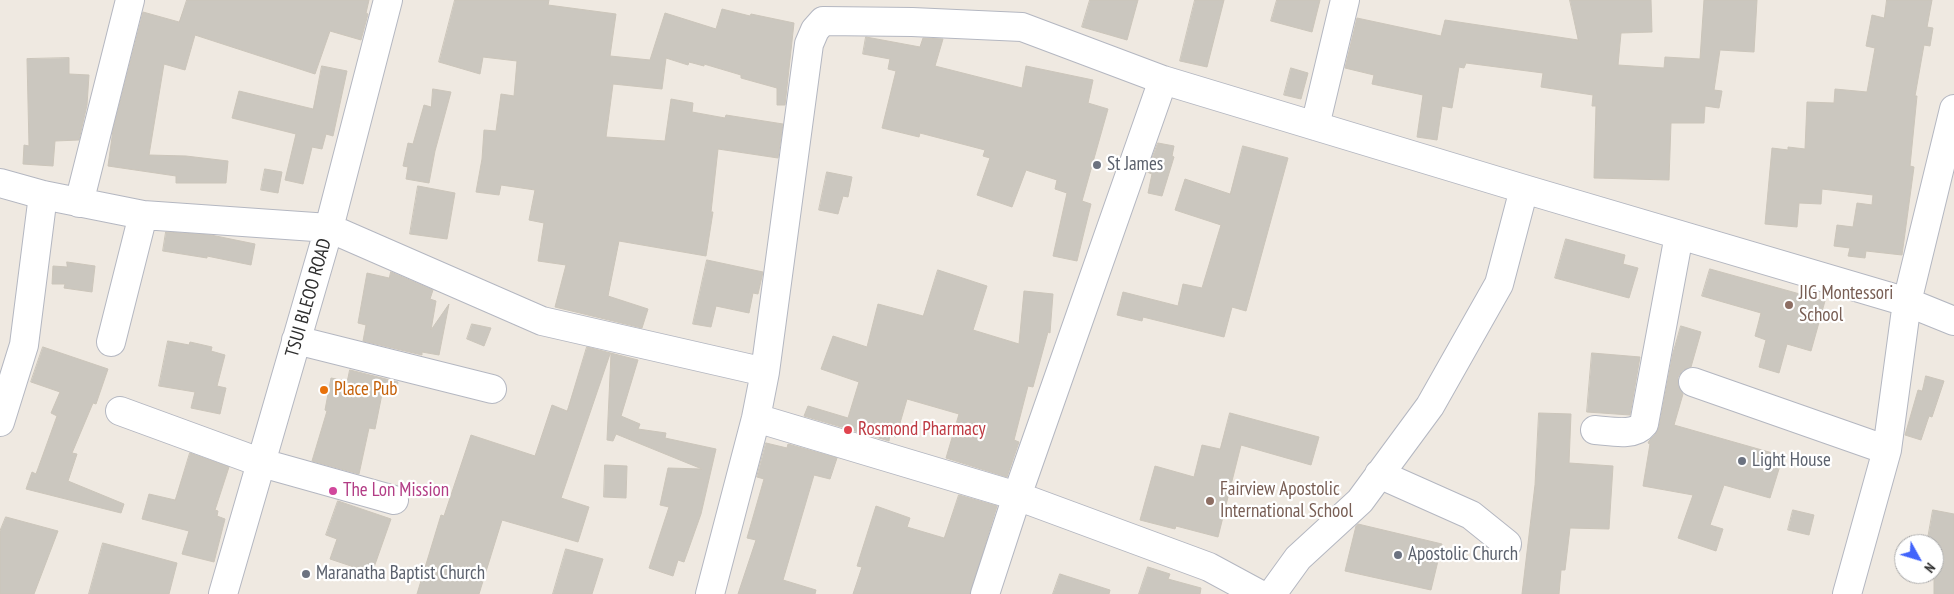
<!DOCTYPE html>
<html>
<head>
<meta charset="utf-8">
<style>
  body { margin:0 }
  #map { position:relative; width:1954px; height:594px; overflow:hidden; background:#efe9e1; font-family:"PT Sans Narrow",sans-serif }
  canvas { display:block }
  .north { position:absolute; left:1894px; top:534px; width:50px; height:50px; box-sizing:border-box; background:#fff; border:1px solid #ababab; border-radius:50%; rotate:129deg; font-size:14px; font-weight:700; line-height:20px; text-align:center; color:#2e2e2e }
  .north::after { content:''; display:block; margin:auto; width:18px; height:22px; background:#4264fb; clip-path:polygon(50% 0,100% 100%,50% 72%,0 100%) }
</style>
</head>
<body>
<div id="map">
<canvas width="1954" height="594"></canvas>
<div class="north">N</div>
</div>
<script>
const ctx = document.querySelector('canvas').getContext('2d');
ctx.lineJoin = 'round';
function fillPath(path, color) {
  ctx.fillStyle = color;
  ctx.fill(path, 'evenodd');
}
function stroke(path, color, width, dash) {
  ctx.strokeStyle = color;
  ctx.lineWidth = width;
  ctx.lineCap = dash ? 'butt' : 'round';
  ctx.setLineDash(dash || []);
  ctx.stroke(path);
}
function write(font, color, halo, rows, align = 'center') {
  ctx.font = font + ' "PT Sans Narrow",sans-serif';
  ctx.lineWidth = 4.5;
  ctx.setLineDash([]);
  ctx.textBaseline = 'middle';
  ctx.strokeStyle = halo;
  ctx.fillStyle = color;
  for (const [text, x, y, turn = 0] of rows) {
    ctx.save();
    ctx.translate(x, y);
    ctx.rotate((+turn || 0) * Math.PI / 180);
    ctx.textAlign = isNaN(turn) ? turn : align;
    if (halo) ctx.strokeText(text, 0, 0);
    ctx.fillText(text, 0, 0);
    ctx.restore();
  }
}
const building = new Path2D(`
  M187,0H369L366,13L368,14L361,40L330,31L315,74L195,35L185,70L164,64L149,155L186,156L228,161L226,183H176V176L108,166L113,130L143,12L179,22Z
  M455,0H549L548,5L616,14L610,56L650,60L665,13L716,29L722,9L750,16L751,14L794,23L785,105H777V88L741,78V75L704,64V66L689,62L688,65L666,58L662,89L613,84L606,137L665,141L671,99L693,103L692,112L725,118L726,115L783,124L778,158L718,149L711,212H713L706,256L619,241L608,296L648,309L642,328L555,307L566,265L538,261L544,223L529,220L535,190L501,185L499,195L476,192L482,159L484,130L496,131L501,94L514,96L517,61L483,57L480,74L439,62Z
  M1090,0H1138L1127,40L1082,27Z
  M1195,0H1224L1207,67L1180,61Z
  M1277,0H1320L1312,32L1271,21Z
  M1570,0H1651L1652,32L1621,33L1618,65L1664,68L1665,57L1700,59L1704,0H1757L1754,52L1720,50L1714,90L1722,91L1719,108L1705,106L1704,123H1671L1669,180L1594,178L1596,106H1592L1593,95L1541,87L1543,73L1466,63L1464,68L1459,67L1452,108L1442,106L1437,140L1417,137L1423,95L1372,84L1374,75L1345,68L1357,18L1441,36L1445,20L1578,40Z
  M1887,0H1932L1927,27L1933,28L1930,46L1924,45L1915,96H1917L1910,166L1914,167L1902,255L1866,251L1865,258L1848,256L1850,248L1834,246L1837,225L1853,227L1857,203L1872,205L1873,195L1822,189L1821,204L1799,203L1797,227L1765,224L1772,148L1788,150V147L1805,149L1807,102L1834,103L1835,89L1867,92L1875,48L1866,46L1872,15L1884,18Z
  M866,37L920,47L923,38L943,39L935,66L1022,88L1026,66L1093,80L1088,103L1108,109L1082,201L1091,204L1077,261L1053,256L1067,193L1055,189L1057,180L1026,170L1012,207L977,195L990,158L983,156L985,150L920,133L919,137L882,128L896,71L888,69L890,59L863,54Z
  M69,58V74L89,75L87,105L79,140L55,141L53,166L23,164L24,145L29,146L27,59Z
  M322,66L347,71L333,136L326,134L322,149L312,147L303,184L285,180L296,134L232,118L239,91L313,109Z
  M1291,68L1308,73L1301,99L1284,95Z
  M433,89L451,92L435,151L429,183L406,179L408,167L403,166L408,143L413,144L424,105L431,107Z
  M1158,143L1174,146L1172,156L1174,157L1162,196L1148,193L1152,174L1147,172Z
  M1243,146L1288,158L1246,311L1232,307L1224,337L1143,317L1142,321L1117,315L1123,292L1178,306L1183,284L1202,288L1221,225L1175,210L1185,179L1230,194Z
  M265,169L282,172L278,193L261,190Z
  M827,172L852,177L848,197L843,196L838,214L819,210Z
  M418,186L455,193L447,239L410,234Z
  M166,232L211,235L255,244L251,265L207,256V258L163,251Z
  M1566,239L1625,255L1623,264L1638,268L1629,298L1555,278Z
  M707,260L763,272L758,294L753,293L749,313L716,306L711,327L693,324Z
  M67,262L95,266L92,292L64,288L65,284H52L53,266L67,267Z
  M1710,269L1825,301L1811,351L1787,344L1779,373L1759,367L1766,340L1755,336L1761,313L1702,296Z
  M938,270L987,286L973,330L1019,344L1024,291L1053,294L1050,333L1048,332L1033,387L1028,386L1014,440L1019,442L1007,477L946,458L959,414L907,399L896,437L890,435L889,441L804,416L808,406L848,418L859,382L821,369L833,336L867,347L878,304L923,316Z
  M391,272L433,290L430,299L436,301L431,330L449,304L439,355L422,352V355L363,341L366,325L358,323L367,273L389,278Z
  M472,324L491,328L484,346L467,339Z
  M1681,326L1701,332L1691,367L1683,370L1678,377V385L1683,394L1674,425L1783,456L1770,498L1724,485L1710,525L1723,529L1716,551L1678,538L1693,495L1643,486L1650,444L1648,443L1649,441L1655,435L1659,427L1673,353Z
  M168,341L189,345L190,342L212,347L211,351L225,355L217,386L226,388L220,414L191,408L195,392L159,386Z
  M43,347L108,369L96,404L93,403L72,453L77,454L68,481L124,504L121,513L26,489L32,472L36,474L57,416L51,413L60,392L31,382Z
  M587,347L638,360L621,416L640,424L638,429L666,433L665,438L716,449L701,514L684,562L678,560L673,576L649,568L669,507L660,505L668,468L702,469L616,434L613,441L607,440L611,354H610L561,498L589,507L578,542L502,520L479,594H417L441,515L444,516L471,435L535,456L552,405L567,411Z
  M1592,353L1640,357L1630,415L1587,412Z
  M350,370L398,382L396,393L383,389L375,429L369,428L359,474L312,461L327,411L325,410L331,378L347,381Z
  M1926,376L1944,381L1932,417L1929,416L1921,440L1905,435L1918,390L1922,391Z
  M1230,413L1319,437L1311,465L1241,445L1218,537L1176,526L1175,529L1140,520L1155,466L1194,477L1202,445L1220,449Z
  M1539,413L1571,414L1569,463L1613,466L1609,529L1570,528L1565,570H1561L1559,594H1522L1535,485Z
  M766,443L787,448L788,444L837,458L830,479L814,475L783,580L816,590L815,594H738L756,540L747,538L764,479L757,477Z
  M190,453L229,467L215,510L218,511L217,516L225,519L214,562L182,554L189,531L142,519L149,494L175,500Z
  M605,465L627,466L626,498L604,497Z
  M959,495L997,506L970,594H853L862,567L857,566L876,506L910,518L907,527L944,538Z
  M338,501L391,519L372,573L330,559L337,539L326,535Z
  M1793,510L1814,515L1809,535L1788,530Z
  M1933,510L1954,514V594H1934V544H1927Z
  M6,517L58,531L34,594H0V531Z
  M1358,524L1442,544L1431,590L1345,571L1356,526Z
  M103,543L177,563L169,594H89Z
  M566,549L603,559L592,594H553Z
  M1148,567L1170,574L1168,579L1201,588L1200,594H1139Z
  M1060,574L1110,590L1109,594H1053Z`);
fillPath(building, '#cbc7bf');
stroke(building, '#cbc5ba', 1);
const minor = new Path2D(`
  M1315,126L1345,0
  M0,183L43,195L143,215L329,228L542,321L765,372
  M79,203L130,0
  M296,340L492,389
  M111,342L143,215
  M1693,382L1887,450
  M120,411L262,463L394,500
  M756,418L1017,496L1209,567L1259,594
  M0,422L24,345L43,195
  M1595,430C1610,431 1634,437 1644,424L1679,235
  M1379,474L1471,515L1507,544
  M223,594L329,228L388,0
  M710,594L756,418L765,372L809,44L815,30L823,21L912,22L1022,27L1163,80L1524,189L1907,302L1954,321
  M985,594L1017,496L1163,80
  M1272,594L1298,558L1360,501L1430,406L1499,284L1524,189
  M1847,594L1887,450L1907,302L1954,109`);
stroke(minor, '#b4b7c1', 30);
stroke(minor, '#fff', 28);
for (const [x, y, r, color] of [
  [1097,165,5,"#6b7280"],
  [1789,305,5,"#8d6e63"],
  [324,390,5,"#e8710a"],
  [848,430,5,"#e0444e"],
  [1742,461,5,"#6b7280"],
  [333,491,5,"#d1479c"],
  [1210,501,5,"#8d6e63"],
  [1398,555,5,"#6b7280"],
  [306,574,5,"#6b7280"]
]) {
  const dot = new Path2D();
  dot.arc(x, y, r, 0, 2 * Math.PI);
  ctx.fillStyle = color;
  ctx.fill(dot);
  stroke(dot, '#fff', 2);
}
write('19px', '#5b616d', '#fff', [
  ["St James",1107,165],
  ["Light House",1752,461],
  ["Apostolic Church",1408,555],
  ["Maranatha Baptist Church",316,574]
], 'left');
write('19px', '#785e54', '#fff', [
  ["JIG Montessori",1799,294],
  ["School",1799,316],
  ["Fairview Apostolic",1220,490],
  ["International School",1220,512]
], 'left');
write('19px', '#2e2e2e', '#fff', [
  ["TSUI BLEOO ROAD",309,298,-74]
]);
write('19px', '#c56008', '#fff', [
  ["Place Pub",334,390]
], 'left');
write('19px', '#be3a42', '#fff', [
  ["Rosmond Pharmacy",858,430]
], 'left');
write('19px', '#b23c85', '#fff', [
  ["The Lon Mission",343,491]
], 'left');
</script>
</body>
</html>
